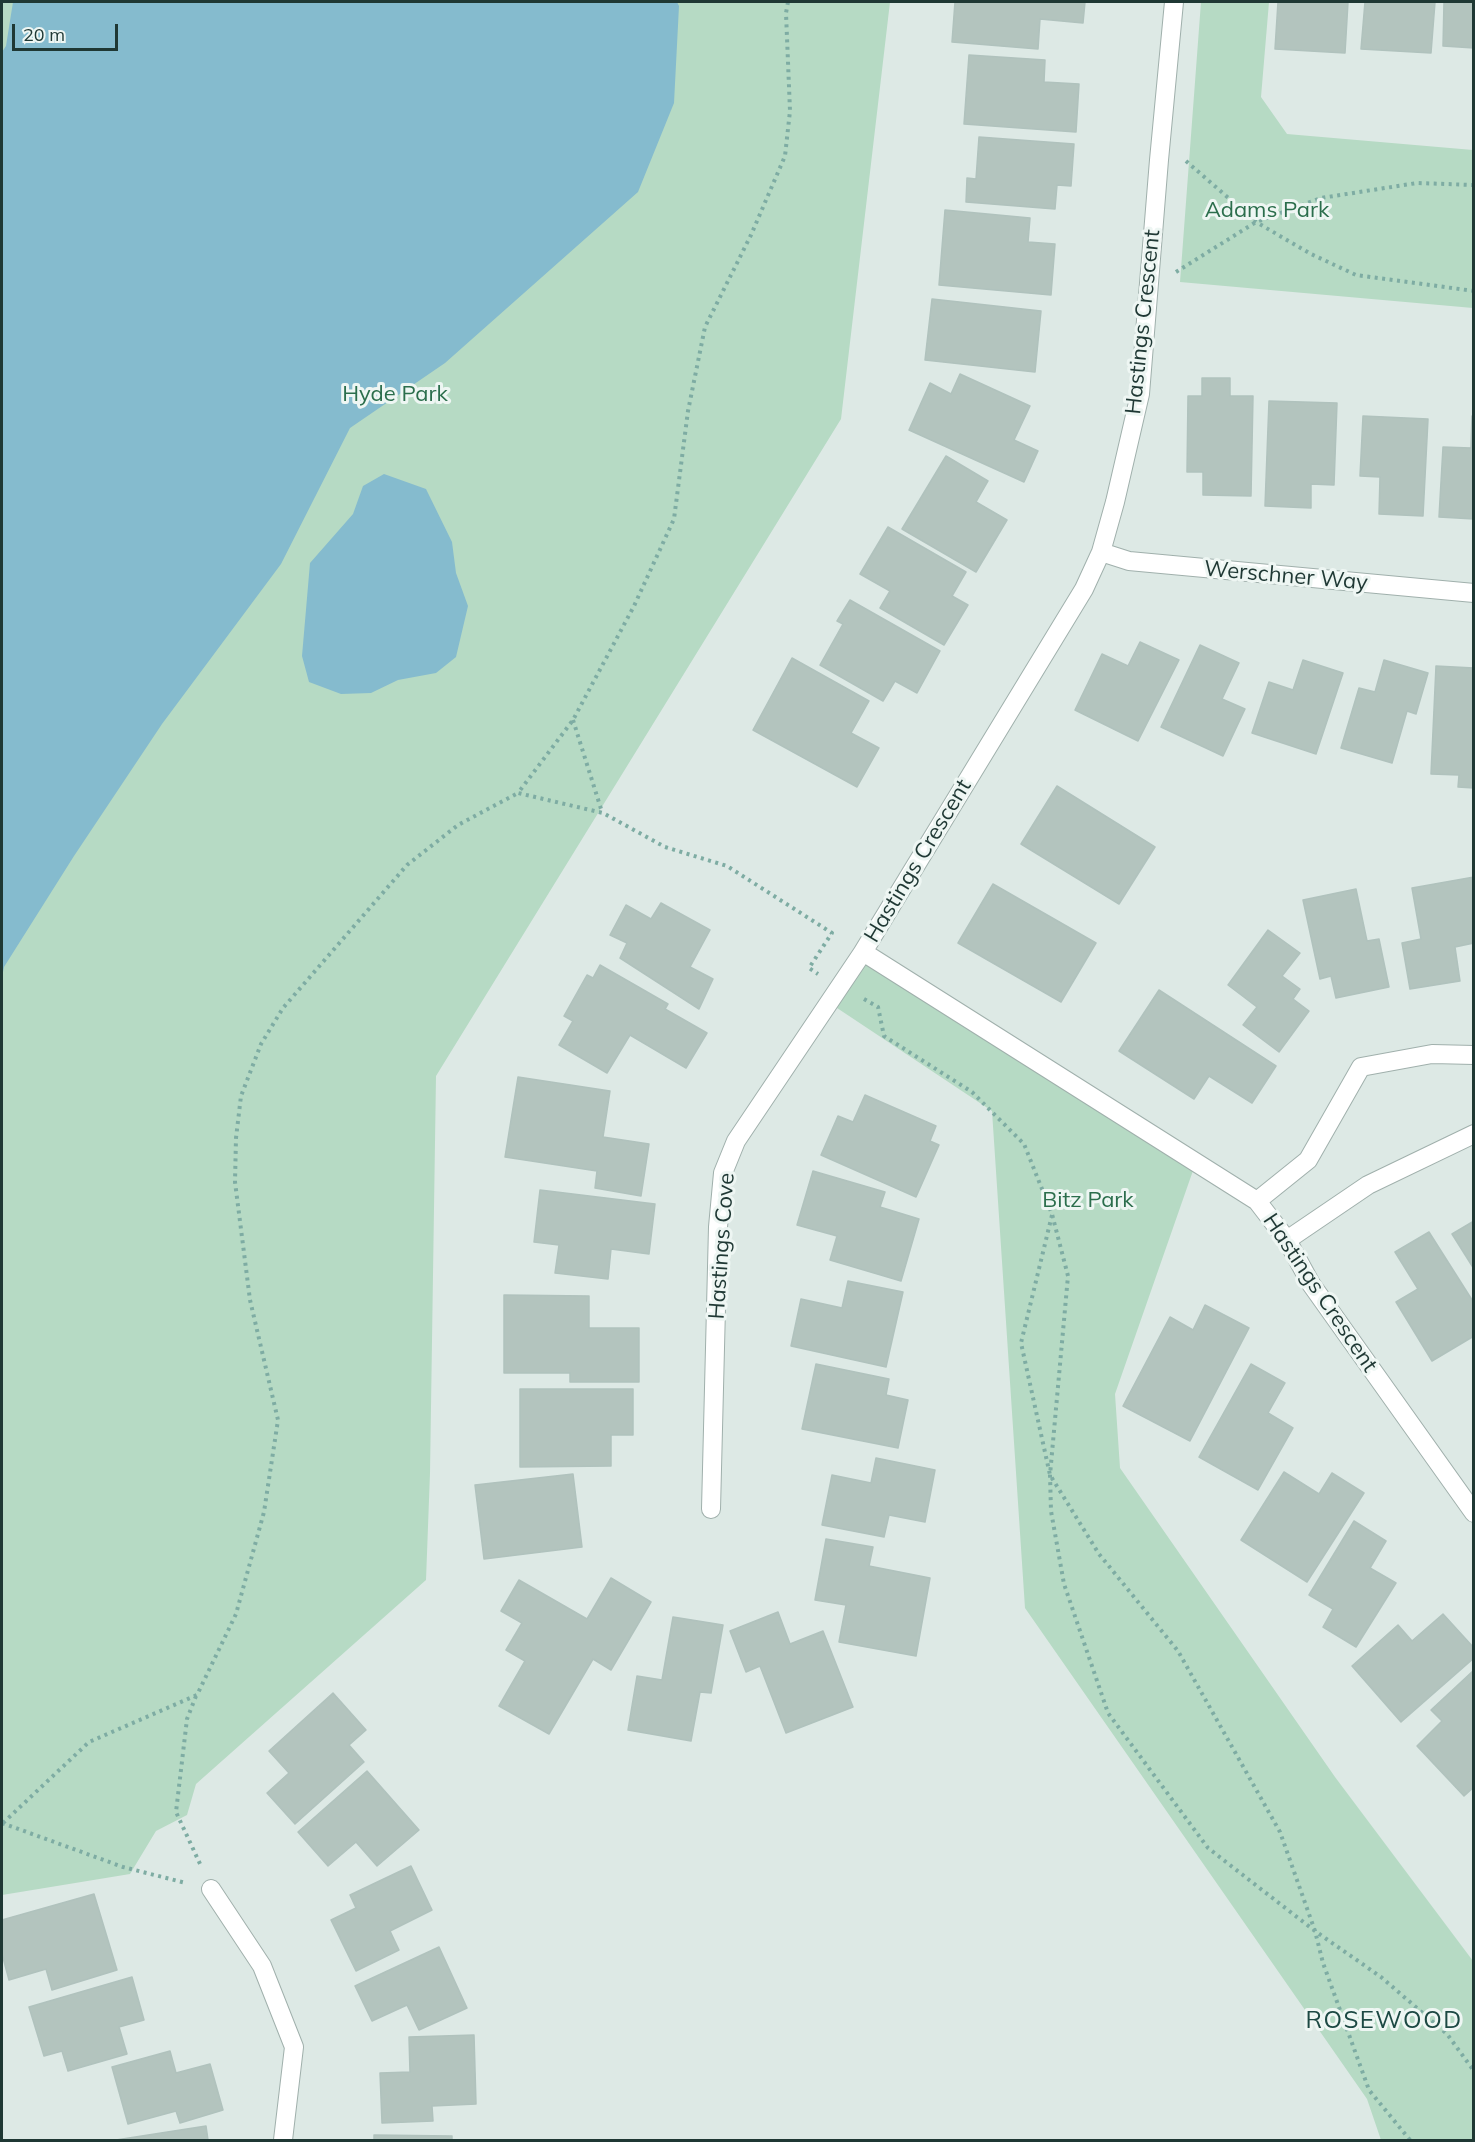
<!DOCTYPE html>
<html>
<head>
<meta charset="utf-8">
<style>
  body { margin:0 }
  #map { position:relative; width:1475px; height:2142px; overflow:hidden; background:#dde9e5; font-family:Mulish,sans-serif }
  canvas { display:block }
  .frame { position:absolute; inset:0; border:3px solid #1f3834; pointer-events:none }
  .scale { position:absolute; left:12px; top:24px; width:106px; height:27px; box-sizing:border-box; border:3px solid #1f3834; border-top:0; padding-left:8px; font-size:18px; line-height:21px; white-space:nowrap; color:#1f3834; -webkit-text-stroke:4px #eef6f3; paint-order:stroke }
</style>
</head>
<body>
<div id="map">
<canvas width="1475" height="2142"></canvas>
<div class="frame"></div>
<div class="scale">20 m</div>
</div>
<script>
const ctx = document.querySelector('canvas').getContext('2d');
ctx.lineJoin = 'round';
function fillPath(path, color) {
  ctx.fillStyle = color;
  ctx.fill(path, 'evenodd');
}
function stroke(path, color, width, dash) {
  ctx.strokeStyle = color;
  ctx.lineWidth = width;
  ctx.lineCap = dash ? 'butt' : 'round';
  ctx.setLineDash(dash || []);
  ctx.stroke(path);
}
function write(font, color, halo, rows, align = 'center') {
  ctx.font = font + ' Mulish,sans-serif';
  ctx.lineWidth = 6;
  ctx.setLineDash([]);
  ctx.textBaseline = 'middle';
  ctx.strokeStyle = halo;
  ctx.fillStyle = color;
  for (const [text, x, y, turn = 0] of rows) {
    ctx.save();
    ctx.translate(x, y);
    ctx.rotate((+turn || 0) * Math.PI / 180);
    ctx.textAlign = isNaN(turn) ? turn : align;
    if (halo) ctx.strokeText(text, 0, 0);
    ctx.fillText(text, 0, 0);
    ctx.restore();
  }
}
fillPath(new Path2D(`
  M2,2H890L841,419L436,1076L430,1473L426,1580L196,1784L187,1815L156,1831L130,1874L2,1895Z
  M1201,2H1269L1261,97L1287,134L1473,150V308L1180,282Z
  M863,952L1196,1162L1115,1394L1120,1468L1335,1777L1473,1961V2140H1381L1367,2099L1025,1608L992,1111L828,1002Z`), '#b6dac4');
fillPath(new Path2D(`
  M13,2H677L679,6L674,103L638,192L445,363L350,428L281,564L162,724L74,856L4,967L2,977V52L6,46Z
  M384,474L426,489L452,542L456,573L468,606L456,657L436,673L398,680L371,693L341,694L309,682L302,656L310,563L353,514L363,486Z`), '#85bbce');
const building = new Path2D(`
  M955,2H1085L1083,23L1040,19L1038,49L952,42Z
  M1278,2H1348L1345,53L1275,49Z
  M1365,2H1435L1431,53L1361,49Z
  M1444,2H1474V48L1443,46Z
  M969,55L1045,60L1044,82L1079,84L1076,132L964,124Z
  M979,137L1074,144L1071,186L1057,185L1055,209L966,202L967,178L976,179Z
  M945,210L1030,218L1028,242L1055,244L1051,295L939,285Z
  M932,299L1041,311L1035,372L925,360Z
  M960,374L1030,406L1014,440L1038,451L1024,482L909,430L930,383L951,394Z
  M1202,378H1230V396H1253L1251,496L1203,495V472H1187L1188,396H1202Z
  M1269,401L1337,403L1334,485L1311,484V508L1265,506Z
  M1363,416L1428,419L1423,516L1379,514L1380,477L1360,476Z
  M1472,416L1474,519L1439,517L1443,447L1471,448Z
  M946,456L988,481L976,502L1007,520L976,572L902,529Z
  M888,527L966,572L952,596L968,605L944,645L880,608L890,591L860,574Z
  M850,600L940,651L917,693L895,681L883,701L820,665L843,624L837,621Z
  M1140,642L1179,660L1138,741L1075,710L1102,654L1128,666Z
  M1200,645L1239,663L1222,699L1245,709L1223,756L1161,727Z
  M792,658L869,701L851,733L879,748L857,787L753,730Z
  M1303,660L1343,673L1316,754L1252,733L1269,682L1293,690Z
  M1384,660L1428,673L1416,714L1407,711L1392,763L1341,748L1359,688L1375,692Z
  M1436,666L1474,668V788L1458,787L1459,775L1431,774Z
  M1057,786L1155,847L1119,904L1021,844Z
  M1474,877V943L1455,947L1460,981L1410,989L1402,943L1421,939L1412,888Z
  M993,884L1096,943L1061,1002L958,943Z
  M1356,889L1367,941L1379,939L1389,987L1336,998L1331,976L1320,979L1303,900Z
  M661,903L710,930L690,967L713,979L699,1009L620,958L627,943L610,935L626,905L651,919Z
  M1268,930L1300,953L1282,976L1300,989L1293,999L1309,1011L1279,1052L1243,1025L1257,1007L1228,985Z
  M600,965L668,1004L665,1009L707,1033L686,1068L630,1035L607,1073L559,1045L573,1021L564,1016L587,975L593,978Z
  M1159,990L1276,1066L1252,1103L1209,1076L1194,1099L1119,1051Z
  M518,1077L610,1091L603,1137L649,1144L641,1196L595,1188L597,1171L505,1157Z
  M865,1095L936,1126L930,1141L939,1145L916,1197L821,1155L838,1116L853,1122Z
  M813,1171L885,1192L880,1207L919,1219L901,1281L830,1260L837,1236L797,1225Z
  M540,1190L655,1204L649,1254L611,1249L608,1279L555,1273L559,1245L534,1242Z
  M1474,1221V1269L1452,1234Z
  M1429,1232L1474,1303V1336L1432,1361L1396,1302L1418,1289L1395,1252Z
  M848,1281L903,1292L886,1367L791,1346L801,1299L842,1308Z
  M504,1295L589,1296V1328H639V1382H570V1373H504Z
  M1205,1305L1249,1328L1190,1441L1123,1406L1170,1317L1193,1330Z
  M816,1364L889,1379L886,1395L908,1400L898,1448L802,1429Z
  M1251,1364L1285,1383L1268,1413L1293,1428L1258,1490L1199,1457Z
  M520,1389H633V1435H611V1466L520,1467Z
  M876,1458L935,1470L925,1522L889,1515L884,1537L822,1525L832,1475L871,1483Z
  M1284,1472L1319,1494L1332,1473L1364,1493L1307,1582L1241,1540Z
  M573,1474L582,1547L484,1559L475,1485Z
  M1354,1521L1386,1541L1370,1568L1396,1583L1356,1647L1323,1627L1333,1609L1309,1595Z
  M826,1539L873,1547L869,1566L930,1578L916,1656L839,1642L846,1605L815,1600Z
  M611,1578L651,1602L611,1670L593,1659L549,1734L499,1706L525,1661L506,1650L522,1623L501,1611L519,1580L587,1619Z
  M778,1612L790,1644L823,1631L853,1707L786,1733L760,1666L746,1672L730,1631Z
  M1443,1614L1474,1648V1658L1401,1722L1352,1666L1398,1625L1412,1641Z
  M673,1617L723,1625L711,1693L700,1692L691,1741L628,1730L637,1676L662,1680Z
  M1474,1670V1787L1464,1796L1417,1746L1442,1721L1431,1710Z
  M333,1693L366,1730L349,1745L364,1762L295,1824L267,1793L289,1773L269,1751Z
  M367,1771L419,1830L377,1866L356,1842L328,1866L298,1832Z
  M411,1866L432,1910L390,1931L399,1950L356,1971L331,1920L356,1908L350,1895Z
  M94,1894L117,1970L52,1990L46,1969L9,1980L2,1954V1920Z
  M439,1947L467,2008L419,2030L407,2005L372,2021L355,1986Z
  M132,1977L144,2020L119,2027L127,2054L68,2071L62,2051L44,2056L29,2007Z
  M474,2035L476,2104L432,2106L433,2121L382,2123L380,2073L410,2072L409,2037Z
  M170,2051L176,2073L210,2064L223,2110L180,2123L176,2111L128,2124L112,2067Z
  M206,2126L208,2140H116Z
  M374,2135L452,2136V2140H374Z`);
fillPath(building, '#b3c4be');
stroke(building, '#b0c2bd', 1.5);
const minor = new Path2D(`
  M1174,2L1159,160L1140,394L1115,502L1101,552L1084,589L863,952L1257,1201L1287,1240L1311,1284L1474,1513
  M1101,552L1129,561L1474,593
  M1257,1201L1308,1160L1361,1067L1432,1054L1474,1055
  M1287,1240L1368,1185L1474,1134
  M711,1509L718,1227L723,1173L736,1141L863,952
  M211,1889L262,1966L294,2047L283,2140`);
stroke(minor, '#a0b0ac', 20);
stroke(new Path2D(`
  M788,2L786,13L790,111L785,156L751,235L705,327L688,411L674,519L634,606L573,720L518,793L603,813L665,847L727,866L832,933L809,968L818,974
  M1186,161L1256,222L1311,254L1356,275L1474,291
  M1176,272L1256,222L1321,198L1417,183L1474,185
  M573,720L602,812
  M864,999L878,1007L884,1036L972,1092L1024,1144L1052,1214L1068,1276L1050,1475L1051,1511L1064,1584L1108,1713L1208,1848L1315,1931L1381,1977L1447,2034L1474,2071
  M1052,1215L1021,1343L1050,1475L1099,1554L1178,1651L1280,1832L1315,1931L1323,1963L1369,2090L1410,2140
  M196,1696L187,1719L176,1812L201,1866
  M2,1823L123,1867L186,1883
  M3,1823L89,1742L197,1695L236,1614L264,1512L278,1420L250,1300L235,1182L236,1138L241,1096L261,1044L283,1008L407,865L458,825L518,793`), '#7eaca3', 4, [3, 4.5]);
stroke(minor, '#fff', 18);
write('22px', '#2b6e4c', '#eef6f3', [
  ["Adams Park",1267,210],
  ["Hyde Park",395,394],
  ["Bitz Park",1088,1200]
]);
write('22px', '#1f3834', '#eef6f3', [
  ["Hastings Crescent",1143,322,-84],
  ["Werschner Way",1286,576,5],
  ["Hastings Crescent",918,861,-59],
  ["Hastings Cove",722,1246,-86],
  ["Hastings Crescent",1320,1293,56]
]);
ctx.letterSpacing = '1.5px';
write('24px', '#1c4943', '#eef6f3', [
  ["ROSEWOOD",1384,2021]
]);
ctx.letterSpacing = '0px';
</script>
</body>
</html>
